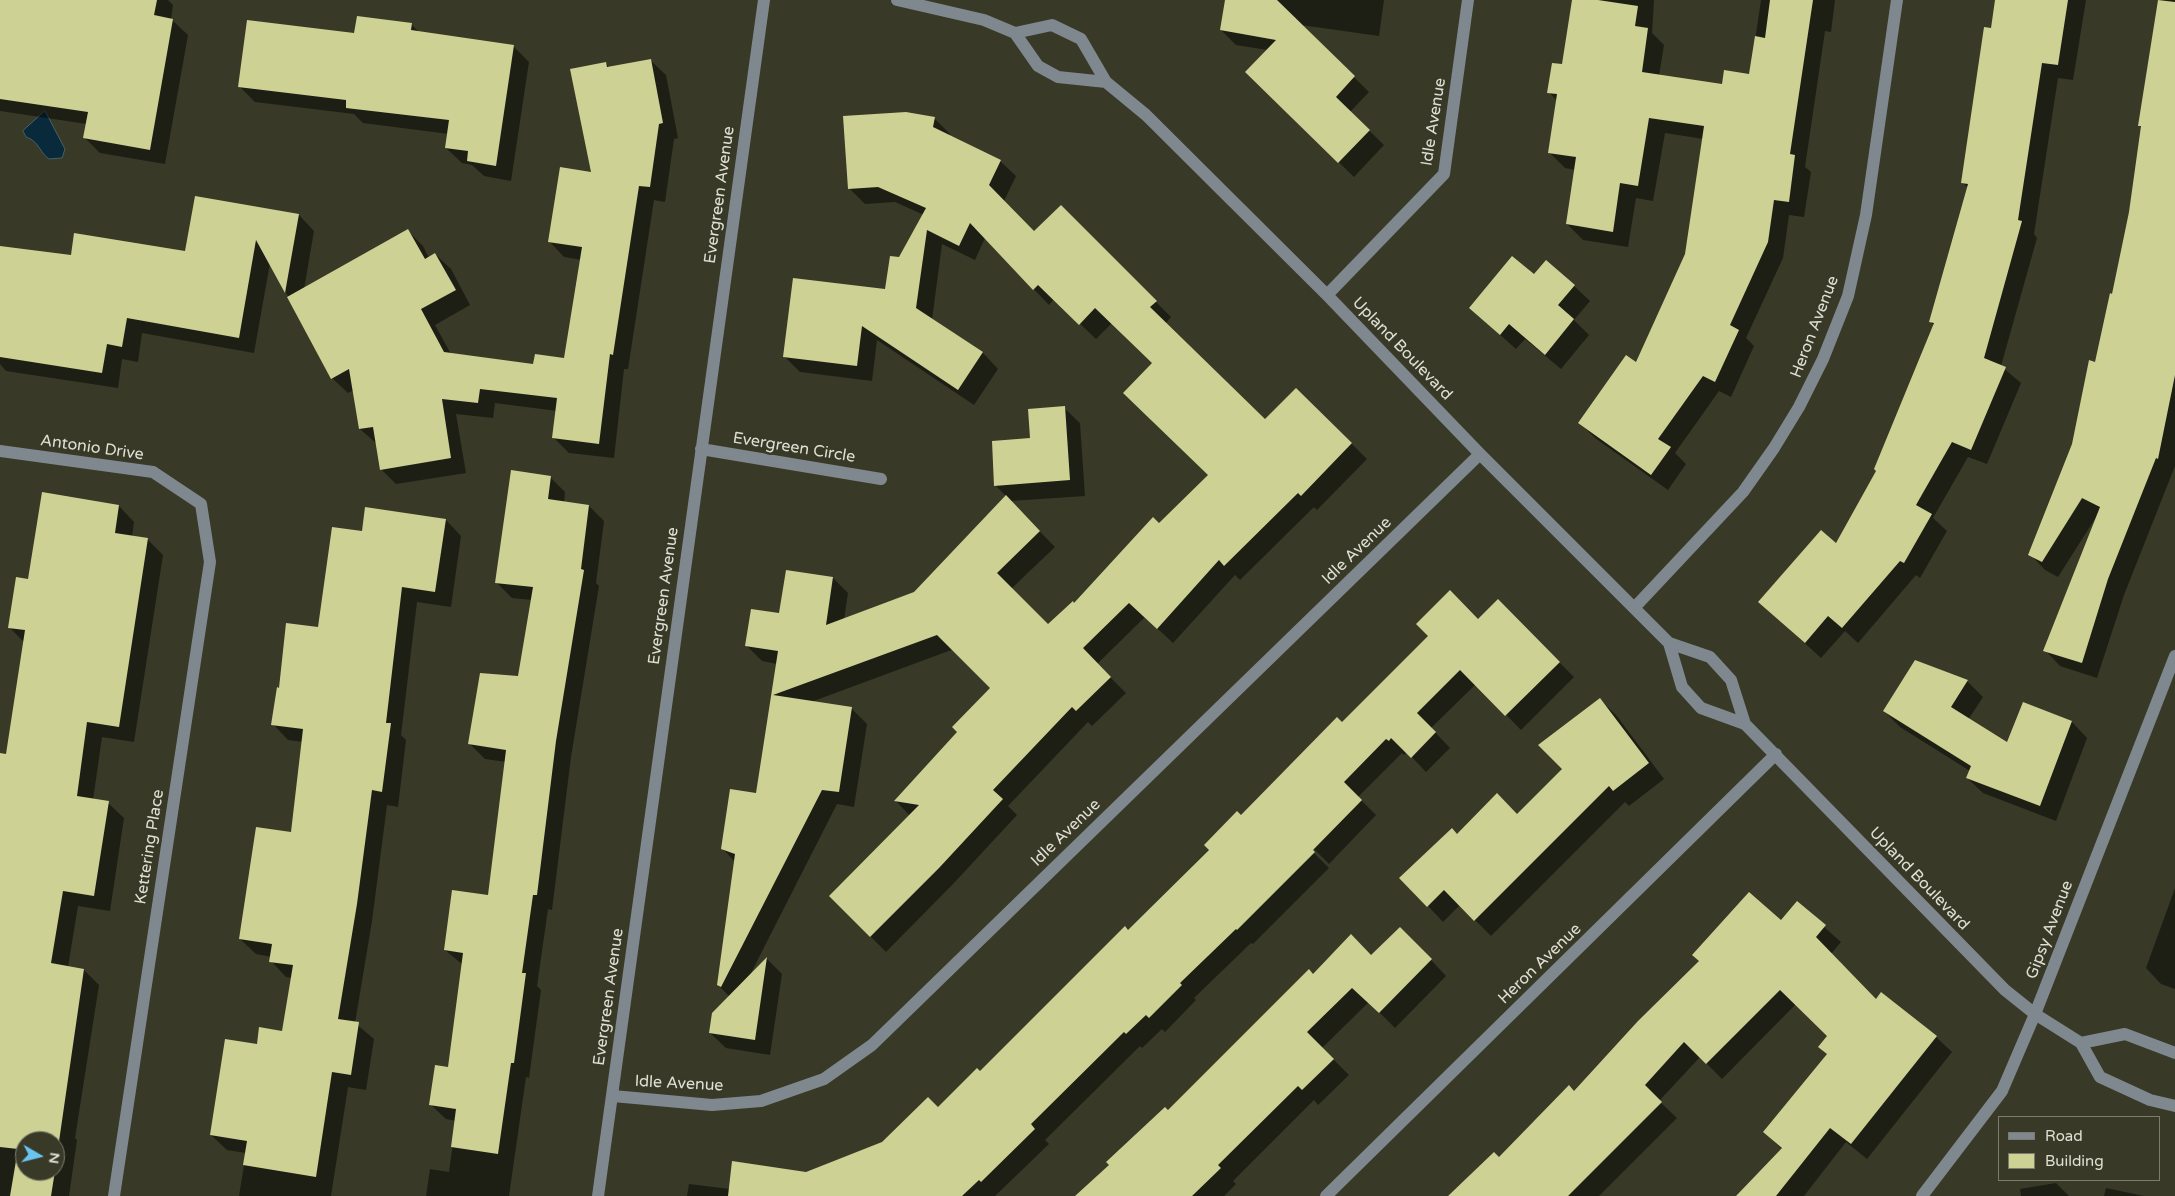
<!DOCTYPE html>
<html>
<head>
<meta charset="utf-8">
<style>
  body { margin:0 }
  #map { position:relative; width:2175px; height:1196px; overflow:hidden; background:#383927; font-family:"Varela Round",sans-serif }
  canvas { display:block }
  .legend { position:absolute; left:1998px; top:1116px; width:162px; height:65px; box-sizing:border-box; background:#383927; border:1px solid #7b7c6c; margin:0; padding:6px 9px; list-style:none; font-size:15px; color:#dfe0d4 }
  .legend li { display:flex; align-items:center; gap:10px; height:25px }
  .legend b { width:25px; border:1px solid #7b7c6c }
  .north { position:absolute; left:15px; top:1131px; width:50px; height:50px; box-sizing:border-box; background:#383927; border:1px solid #7b7c6c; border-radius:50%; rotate:98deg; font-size:14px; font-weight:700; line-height:20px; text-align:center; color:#dfe0d4 }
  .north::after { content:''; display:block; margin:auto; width:18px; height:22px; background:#6ac3f1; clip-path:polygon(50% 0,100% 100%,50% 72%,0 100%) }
</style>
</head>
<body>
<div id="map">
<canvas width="2175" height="1196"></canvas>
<ul class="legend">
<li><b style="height:6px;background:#7f888e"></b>Road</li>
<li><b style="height:14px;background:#ced194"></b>Building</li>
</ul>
<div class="north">N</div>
</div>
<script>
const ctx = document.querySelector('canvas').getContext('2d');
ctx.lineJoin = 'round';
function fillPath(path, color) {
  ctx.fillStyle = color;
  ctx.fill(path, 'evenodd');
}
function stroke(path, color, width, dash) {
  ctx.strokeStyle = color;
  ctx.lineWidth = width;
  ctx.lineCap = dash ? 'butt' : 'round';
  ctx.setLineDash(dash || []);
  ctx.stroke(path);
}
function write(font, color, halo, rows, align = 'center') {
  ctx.font = font + ' "Varela Round",sans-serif';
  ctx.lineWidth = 5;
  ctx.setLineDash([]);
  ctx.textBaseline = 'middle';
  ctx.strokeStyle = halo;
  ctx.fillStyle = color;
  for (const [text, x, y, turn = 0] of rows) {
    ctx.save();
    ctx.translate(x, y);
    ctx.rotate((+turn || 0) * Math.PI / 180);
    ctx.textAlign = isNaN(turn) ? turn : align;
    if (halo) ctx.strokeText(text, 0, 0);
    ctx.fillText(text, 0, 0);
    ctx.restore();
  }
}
const water = new Path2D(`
  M45,111L65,149L62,158L49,159C39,152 39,141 26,137L23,131Z`);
fillPath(water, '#082a3a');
stroke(water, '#486168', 1);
fillPath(new Path2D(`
  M0,0H168L173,5L171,19L188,35L165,164L100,153L85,138L87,124L0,111Z
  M1226,0H1384L1379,36L1301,25L1369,92L1350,112L1384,145L1354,177L1247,72L1268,50L1236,45L1221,30Z
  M1573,0H1654L1652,33L1664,45L1659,76L1723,86L1750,75L1761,0H1835L1831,32L1825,31L1805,167L1811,172L1804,217L1789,215L1783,258L1746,338L1754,346L1731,397L1719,391L1675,453L1686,464L1668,490L1595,438L1580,423L1637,364L1686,254L1704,139L1665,133L1653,201L1636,198L1628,247L1583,240L1567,224L1576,170L1565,168L1549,152L1557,101L1549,92L1563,66Z
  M1996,0H2086L2073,80L2058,78L2034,234L2037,238L2001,366L2021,383L1987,464L1968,457L1933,518L1947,531L1920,578L1916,575L1858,643L1845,631L1821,658L1760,602L1836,544L1878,471L1934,326L1930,321L1968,188L1963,183Z
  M2158,0H2175V466L2124,595L2097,678L2060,666L2045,650L2098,514L2058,577L2045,570L2030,554L2074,444L2113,295L2130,212L2142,128L2139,125ZM2084,492L2086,493L2056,539L2058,533Z
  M411,24L419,32L513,46L529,62L511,181L484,176L472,165L462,163L446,148L449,134L363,123L354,114L255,102L240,87L356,35Z
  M650,60L666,75L678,138L674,139L665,202L654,200L628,369H624L614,458L569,453L554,438L557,411L495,403L493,418L456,414L466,473L396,484L381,469L377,444L360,429L354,390L348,393L332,378L270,263L254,353L142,333L138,362L122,359L118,388L6,371L0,364V247L72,256L186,253L299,215L314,231L304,289L408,231L423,246L429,258L435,254L451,269L470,305L435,325L451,354L534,366L565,359L582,260L564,257L549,241L592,174L605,63L610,68Z
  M934,118L950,134L949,136L1000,161L1016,176L1004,201L1034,233L1061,207L1171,317L1165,324L1265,421L1296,389L1367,459L1317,510L1314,507L1240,580L1235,575L1173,643L1145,617L1097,664L1126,693L1092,726L1088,722L1008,806L1017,815L954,883L886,952L830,896L910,816L896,801L959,732L992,688L954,649L811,702L851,708L867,724L854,807L837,804L750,975L767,959L782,974L770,1055L726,1048L710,1033L730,997L718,985L735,862L722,848L757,795L777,664L762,661L747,646L780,615L833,578L848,593L844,620L914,593L1006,496L995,485L1032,439L1064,408L1080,423L1085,496L1010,501L1055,547L1011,589L1048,626L1075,604L1209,475L1153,363L1112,323L1096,339L1054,299L1049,305L985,238L975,260L942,244L932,320L983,353L998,369L974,405L877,340L872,381L800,372L785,357L886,291L899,259L924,215L895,202L865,204L850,189Z
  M1534,276L1574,286L1590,301L1574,320L1589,335L1561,369L1525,339L1516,349L1470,308Z
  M550,477L565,492L564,503L589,506L604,521L596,583L599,586L571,757L552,910L548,909L537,986L541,990L529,1078L526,1077L509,1196H426L430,1169L449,1172L456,1121L446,1119L430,1104L449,1068L463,965L445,950L489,896L506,762L485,759L470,744L519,677L532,600L512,598L497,583Z
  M119,506L134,522L132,537L147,539L163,555L134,742L102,737L93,800L108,803L124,818L110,911L78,906L68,967L84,970L99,985L75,1138L77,1140L69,1196H0V754L7,755L24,642L9,627L29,581ZM25,1141H55V1171H25Z
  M446,520L461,536L451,607L417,602L401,735L406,740L398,807L387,805L372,921L355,1023L374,1039L366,1090L348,1087L331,1196H239L246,1153L227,1150L211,1135L258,1045L283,1032L292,978L286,977L271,961L272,957L256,954L240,939L293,833L303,742L288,740L273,724L280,689L319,628L363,532Z
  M1498,601L1574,677L1521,730L1476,684L1431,728L1450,748L1426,772L1407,752L1404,755L1402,753L1358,797L1376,815L1329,864L1310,845L1308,847L1329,868L1253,944L1251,943L1194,998L1196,1000L1165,1032L1162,1029L1142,1048L1140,1046L1045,1140L1049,1144L995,1196H687L689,1184L730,1189L784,1182L883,1143L938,1109L980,1072L1128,931L1241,817L1342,723L1478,621Z
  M1967,681L1983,697L1968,720L2008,744L2024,703L2072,722L2087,738L2056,821L1983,793L1967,778L1970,771L1900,727L1884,711Z
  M1600,700L1616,715L1664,779L1629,806L1625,802L1491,936L1460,905L1443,922L1428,906L1457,835L1517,815L1563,769Z
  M2175,888V989L2161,984L2146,968Z
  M1797,903L1841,942L1831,954L1876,1001L1882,994L1936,1037L1952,1052L1867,1159L1846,1142L1804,1196H1737L1782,1149L1764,1132L1828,1055V1036L1796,1004L1722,1079L1700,1057L1659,1101L1677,1118L1599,1196H1449L1499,1158L1574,1092L1781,921Z
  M1416,944L1446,976L1395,1028L1369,1002L1322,1048L1349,1075L1318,1105L1314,1100L1233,1181L1236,1184L1224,1196H1077L1313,975Z
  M2056,1183L2069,1196H2021L2020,1189Z
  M2106,1188L2144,1196H2104Z`), '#0007');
fillPath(new Path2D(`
  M0,0H157L154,15L173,19L150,150L83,138L88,112L0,99Z
  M1225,0H1277L1355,76L1336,97L1370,130L1338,163L1245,72L1276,40L1220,30Z
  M1572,0H1598L1638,6L1635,26L1648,28L1642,72L1722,84L1724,70L1749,74L1755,36L1765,38L1770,0H1813L1790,154L1795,155L1789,202L1774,200L1768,242L1730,325L1739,330L1715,382L1703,376L1658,439L1671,447L1651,475L1578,423L1626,355L1636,362L1685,254L1704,126L1649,118L1638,186L1620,183L1613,232L1566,224L1576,157L1548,153L1557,94L1547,93L1552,63L1562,64Z
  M1995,0H2068L2058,65L2042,63L2018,220L2022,221L1984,358L2006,367L1971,450L1952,442L1916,505L1932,514L1904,563L1900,561L1842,628L1828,616L1805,643L1758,602L1821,530L1836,543L1876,471L1874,469L1934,323L1929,322L1968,184L1961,183L1984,27L1991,28Z
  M2158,0L2175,2V375L2158,459L2156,458L2108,579L2082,663L2043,651L2100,507L2082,498L2042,562L2028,555L2072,444L2089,360L2095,362L2110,293L2112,294L2129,212L2141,126H2138Z
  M357,16L412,23L411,30L514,45L496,166L467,161L468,151L445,148L449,120L346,108V100L238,87L247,20L354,33Z
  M651,59L663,123L659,124L650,187L639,186L613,355L610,354L599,444L552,438L557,398L480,389L478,403L442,399L451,458L380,470L373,427L359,429L349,369L331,379L287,297L408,229L425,259L435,253L456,290L421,309L444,352L533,364L535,354L564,358L582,247L548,242L560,167L591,172L570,69L606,62L607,67Z
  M906,112L935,117L933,127L1001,160L989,185L1034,231L1061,205L1157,301L1150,307L1265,419L1296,388L1352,443L1301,496L1298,493L1224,566L1219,560L1157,629L1129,603L1083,648L1111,677L1076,711L1072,707L993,790L1003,799L939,868L870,937L829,896L919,805L894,801L957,732L952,727L990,688L937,635L773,695L852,707L839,792L822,790L721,987L717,985L735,854L721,849L730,789L756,793L778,651L745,646L751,609L779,613L786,570L833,577L826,625L914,592L1006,495L1040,531L997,573L1048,624L1073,601L1074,603L1153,517L1159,523L1208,475L1123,393L1152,363L1095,308L1079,325L1038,285L1033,290L970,223L959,246L927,230L916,308L983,352L958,390L862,326L857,366L783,357L793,278L885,289L890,256L899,257L926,208L878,187L848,189L843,116Z
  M195,196L299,214L285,293L256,240L239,338L127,318L122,347L107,344L102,373L0,357V246L71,255L74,233L185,251Z
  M1512,256L1534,274L1546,260L1575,285L1558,305L1574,319L1545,355L1509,324L1500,335L1469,308Z
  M1065,406L1070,480L994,486L992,441L1030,438L1028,409Z
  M511,470L551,476L548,499L589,505L581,569L584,570L556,741L537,895H533L522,973H526L514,1063H511L498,1154L451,1147L456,1109L429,1105L435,1065L448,1067L463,953L444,950L452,890L488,895L506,750L468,744L480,673L518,676L533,587L495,583Z
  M42,492L119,505L115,533L148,538L119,727L87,722L77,796L109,801L94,896L63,891L51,963L84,969L55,1169V1141H25V1171H55L51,1196H10L18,1149L0,1147V753L6,754L25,630L8,628L16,577L28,579Z
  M365,507L446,519L435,592L402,587L386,723H391L382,792L372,790L357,904L338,1019L359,1022L351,1075L332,1072L316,1177L243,1165L247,1141L210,1135L225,1039L257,1044L259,1027L282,1031L293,965L269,962L272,944L239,939L256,827L291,832L303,729L271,725L277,687L279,688L286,623L318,627L332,527L362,531Z
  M1450,590L1478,619L1498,599L1560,662L1505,716L1460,670L1417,713L1436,732L1411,758L1391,738L1389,741L1386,739L1344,782L1362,800L1313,850L1315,852L1237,930L1236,929L1180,983L1182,985L1149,1018L1146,1015L1126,1034L1124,1032L1031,1124L1035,1129L981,1182L979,1180L962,1196H728L732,1161L806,1172L882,1142L928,1097L938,1107L977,1068L980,1071L1125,926L1128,930L1209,850L1204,845L1237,811L1241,815L1337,717L1342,722L1428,636L1416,624Z
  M1915,660L1968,680L1951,707L2007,742L2023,702L2072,721L2040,806L1966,778L1971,766L1883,711Z
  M1600,698L1649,763L1613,791L1609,786L1474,921L1444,890L1427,907L1399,878L1452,828L1457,834L1497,793L1517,814L1562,769L1538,745Z
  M1749,892L1781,920L1797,901L1826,925L1816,937L1876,999L1881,992L1937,1036L1851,1144L1830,1128L1776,1196H1736L1782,1148L1763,1132L1827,1054L1818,1047L1827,1036L1780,990L1706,1064L1684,1042L1645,1085L1662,1102L1568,1196H1448L1494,1152L1499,1157L1569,1085L1574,1091L1638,1021L1699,961L1692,955Z
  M1400,927L1432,959L1379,1013L1352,988L1307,1032L1334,1059L1302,1090L1298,1086L1218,1165L1221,1168L1192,1196H1075L1109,1165L1106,1162L1165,1107L1168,1110L1309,969L1313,974L1351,934L1371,955Z
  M767,957L755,1040L709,1033L712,1013Z`), '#ced194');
stroke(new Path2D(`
  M897,0L984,20L1015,33L1038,66L1058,77L1106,82
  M1015,33L1052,25L1081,39L1106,82L1146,115L1327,295L1480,454L1669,643L1710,657L1731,680L1745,724
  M1327,295L1444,174L1468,0
  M701,449L881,479
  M0,451L153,472L201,504L210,562L114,1196
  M1635,607L1743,492L1774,448L1799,407L1823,359L1848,296L1866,215L1897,0
  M1669,643L1682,687L1701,708L1745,724L2005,990L2035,1014L2081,1043L2100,1077L2150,1100L2175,1106
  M2081,1043L2125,1034L2175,1053
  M613,1096L712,1105L761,1101L824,1079L872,1045L1480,454
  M598,1196L764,0
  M1326,1196L1776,754
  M1922,1196L2002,1091L2035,1014L2175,656`), '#7f888e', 12);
write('16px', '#dfe0d4', '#383927', [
  ["Idle Avenue",1434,122,-81],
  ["Evergreen Avenue",720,195,-82],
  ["Heron Avenue",1815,327,-69],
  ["Upland Boulevard",1402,349,46],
  ["Antonio Drive",92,448,8],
  ["Evergreen Circle",794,448,9],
  ["Idle Avenue",1357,551,-44],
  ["Evergreen Avenue",664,596,-82],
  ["Idle Avenue",1066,833,-44],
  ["Kettering Place",150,847,-81],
  ["Upland Boulevard",1919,879,46],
  ["Gipsy Avenue",2050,930,-69],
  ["Heron Avenue",1540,964,-44],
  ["Evergreen Avenue",609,997,-82],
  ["Idle Avenue",679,1084,3]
]);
</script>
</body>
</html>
